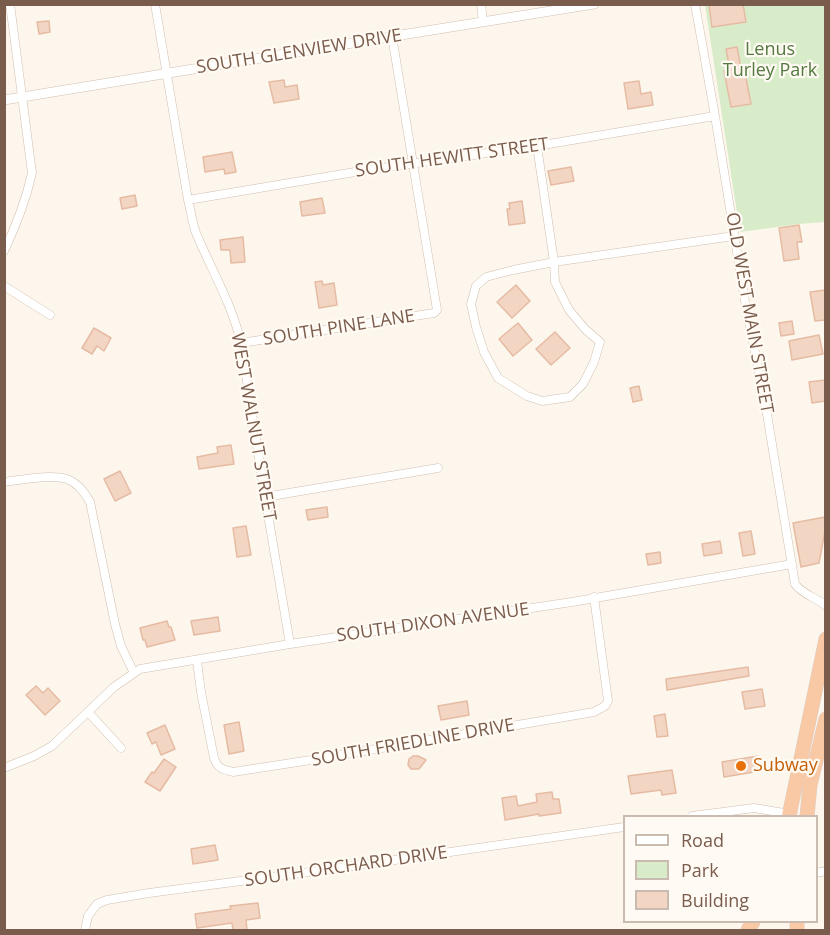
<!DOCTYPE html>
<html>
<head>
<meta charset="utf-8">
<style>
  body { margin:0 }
  #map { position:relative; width:830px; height:935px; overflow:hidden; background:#fdf6ec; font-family:"Open Sans",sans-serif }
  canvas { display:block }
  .frame { position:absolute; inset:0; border:6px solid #7a5c4d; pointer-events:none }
  .legend { position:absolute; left:623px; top:815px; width:195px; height:108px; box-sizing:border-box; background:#fffaf3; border:2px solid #cabbb1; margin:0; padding:8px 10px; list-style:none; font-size:18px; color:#7a5c4d }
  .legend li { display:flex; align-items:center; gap:12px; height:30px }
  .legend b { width:30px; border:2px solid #cabbb1 }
</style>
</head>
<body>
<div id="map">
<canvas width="830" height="935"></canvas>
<div class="frame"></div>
<ul class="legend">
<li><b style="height:8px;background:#fff"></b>Road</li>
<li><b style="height:16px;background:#d8ecc9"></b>Park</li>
<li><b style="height:16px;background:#f3d5c3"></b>Building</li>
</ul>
</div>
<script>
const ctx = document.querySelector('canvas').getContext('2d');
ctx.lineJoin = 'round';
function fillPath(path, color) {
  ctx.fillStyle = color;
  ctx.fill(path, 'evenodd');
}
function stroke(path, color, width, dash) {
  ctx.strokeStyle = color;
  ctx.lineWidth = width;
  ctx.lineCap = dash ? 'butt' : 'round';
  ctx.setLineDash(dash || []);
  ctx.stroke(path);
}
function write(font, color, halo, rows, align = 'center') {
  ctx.font = font + ' "Open Sans",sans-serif';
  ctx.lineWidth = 4.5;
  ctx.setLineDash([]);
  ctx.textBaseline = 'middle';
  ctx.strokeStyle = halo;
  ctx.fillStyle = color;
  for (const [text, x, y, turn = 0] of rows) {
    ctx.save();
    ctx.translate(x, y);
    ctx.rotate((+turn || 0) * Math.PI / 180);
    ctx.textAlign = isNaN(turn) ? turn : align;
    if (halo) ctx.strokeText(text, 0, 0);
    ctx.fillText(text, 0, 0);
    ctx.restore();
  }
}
fillPath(new Path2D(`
  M822,4L825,6V222L799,224L740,232L705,5Z`), '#d8ecc9');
const building = new Path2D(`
  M714,4H743L746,22L712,27L709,5Z
  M49,21L50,32L39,34L37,22Z
  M737,47L741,68H744L751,104L731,107L724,71L730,70L726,49Z
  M284,80L285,87L297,85L299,99L274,103L269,82Z
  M639,81L641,94L651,92L653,105L628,109L624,83Z
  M232,152L236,172L225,174L224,169L205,172L203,157Z
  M571,167L574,181L551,185L548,171Z
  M135,195L137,206L122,209L120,198Z
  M322,198L325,213L302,216L300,202Z
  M522,201L525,223L509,225L507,209H510L509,203Z
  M799,225L802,242H797L799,259L784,261L779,228Z
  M243,237L245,262L231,263L230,250H221L220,240Z
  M322,281L323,285L334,283L337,305L319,308L315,282Z
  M516,285L530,301L512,318L497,302Z
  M825,290V320L815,321L810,292Z
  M792,321L794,334L781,336L779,323Z
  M518,323L532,340L513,356L499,339Z
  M94,328L111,338L104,351L97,346L92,354L82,348Z
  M555,332L570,348L551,365L536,349Z
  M819,335L823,354L792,360L789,341Z
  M825,380V401L812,403L809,382Z
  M639,386L642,400L633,402L630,388Z
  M231,445L234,464L199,469L197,457L218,453L217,447Z
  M120,471L131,493L115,501L104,479Z
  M327,507L328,517L308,520L306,510Z
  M825,517V531L819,563L801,567L793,523Z
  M246,526L251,555L237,557L233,528Z
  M751,531L755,554L743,556L739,533Z
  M720,541L722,553L704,556L702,544Z
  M660,552L661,563L648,565L646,554Z
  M218,617L220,631L194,635L191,621Z
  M167,621L169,627H171L175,640L147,647L145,640H143L140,628Z
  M748,667L749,676L667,690L666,679Z
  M36,686L43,693L48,688L60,701L45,715L26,695Z
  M762,689L765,706L745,709L742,692Z
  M467,701L469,715L441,720L438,706Z
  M665,714L668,736L657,737L654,716Z
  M239,722L244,751L229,754L224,725Z
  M165,725L175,749L161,755L156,742L152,744L147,733Z
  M413,756H418L426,760L419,769H411L408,765L409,759Z
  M758,756L760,771L724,777L722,762Z
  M164,759L176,767L160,791L145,782L152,772L154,773Z
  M672,770L676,793L662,795L661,790L631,794L628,776Z
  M552,792L553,799H559L561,813L539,816V814L505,820L502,798L516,796L518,806L537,802L536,794Z
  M215,845L218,860L193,864L191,849Z
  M258,903L260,918L246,920L247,930H233L232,923L197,928L195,914L231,909L230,906Z`);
fillPath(building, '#f3d5c3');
stroke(building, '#e6bba3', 1.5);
const minor = new Path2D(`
  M155,4L188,200C191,211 192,222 196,233C211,269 232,304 241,343L265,497L290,644
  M481,4L483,22
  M695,4L715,116L745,301L767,414L795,584C803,595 816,597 826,606
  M537,146L554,262L734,236
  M188,200L367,170L537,146L715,116
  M4,251C16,226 26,200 32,173L10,4
  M554,262L555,282L569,310L585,329L600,342L594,362L583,384L570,397L542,401L527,396L498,378L484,352L476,327L471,304L476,286L486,277L513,270Z
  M4,286L50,315
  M241,343L434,313L437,310L392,36
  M4,482C22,480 50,474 67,479C78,483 85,493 90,502L115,624L121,646L134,673
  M265,497L438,468
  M197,661L201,692L214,758C218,769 222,769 233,772L311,760L594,712L605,706L608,701L594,597
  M88,712L121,748
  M4,768L34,756L52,746L114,687L140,669L290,644L572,602L792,564
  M692,816L754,808L790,814
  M816,873L826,871
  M85,930L88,916L97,904L107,900L149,893L325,870L624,827`);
const tertiary = new Path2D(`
  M4,100L395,36L594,4`);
const trunk = new Path2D(`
  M789,816L826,639
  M807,816L810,785L826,719
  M748,930L753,922
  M797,930V922`);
stroke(minor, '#d1beb0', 9);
stroke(tertiary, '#d1beb0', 10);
stroke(trunk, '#dad1cd', 15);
stroke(minor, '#fff', 8);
stroke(tertiary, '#fff', 9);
stroke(trunk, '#f9c8a4', 14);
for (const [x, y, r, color] of [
  [741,766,6,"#e8710a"]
]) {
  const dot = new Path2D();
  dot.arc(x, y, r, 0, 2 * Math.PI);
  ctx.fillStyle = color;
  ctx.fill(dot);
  stroke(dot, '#fffaf3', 2);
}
write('18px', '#537a41', '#fffaf3', [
  ["Lenus",770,50],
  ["Turley Park",770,71]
]);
write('18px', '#7a5c4d', '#fffaf3', [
  ["SOUTH GLENVIEW DRIVE",299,52,-9],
  ["SOUTH HEWITT STREET",452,158,-8],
  ["OLD WEST MAIN STREET",749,313,80],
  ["SOUTH PINE LANE",339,328,-9],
  ["WEST WALNUT STREET",253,427,80],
  ["SOUTH DIXON AVENUE",433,623,-8],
  ["SOUTH FRIEDLINE DRIVE",413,743,-10],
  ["SOUTH ORCHARD DRIVE",346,867,-8]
]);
write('18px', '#c56008', '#fffaf3', [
  ["Subway",753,766]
], 'left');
</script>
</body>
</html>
